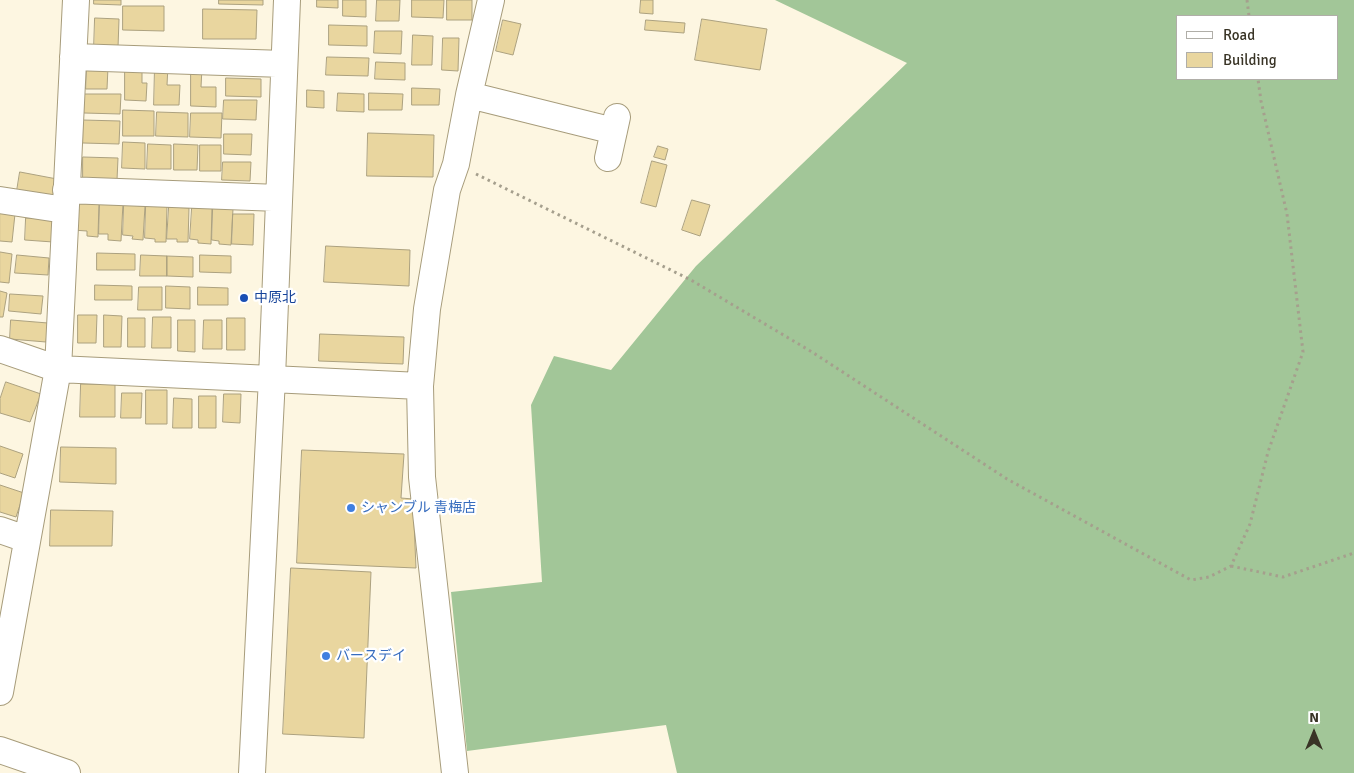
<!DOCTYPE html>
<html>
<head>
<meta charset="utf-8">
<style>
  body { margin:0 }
  #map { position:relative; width:1354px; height:773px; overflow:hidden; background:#fdf6e1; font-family:Signika,sans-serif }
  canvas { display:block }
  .legend { position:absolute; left:1176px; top:15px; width:162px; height:65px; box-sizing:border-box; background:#fff; border:1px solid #b0aea8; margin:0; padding:6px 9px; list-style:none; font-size:15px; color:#393426 }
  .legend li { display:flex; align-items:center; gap:10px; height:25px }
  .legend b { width:25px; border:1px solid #b0aea8 }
  .north { position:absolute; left:1289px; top:708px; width:50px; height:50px; -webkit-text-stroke:4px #fff; paint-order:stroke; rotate:0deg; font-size:14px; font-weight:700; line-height:20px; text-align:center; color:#393426 }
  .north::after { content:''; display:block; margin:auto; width:18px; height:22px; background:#393426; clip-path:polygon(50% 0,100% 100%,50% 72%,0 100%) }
</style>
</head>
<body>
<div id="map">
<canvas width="1354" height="773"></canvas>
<ul class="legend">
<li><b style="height:6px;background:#fff"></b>Road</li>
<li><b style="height:14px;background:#e9d69f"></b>Building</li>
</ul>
<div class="north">N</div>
</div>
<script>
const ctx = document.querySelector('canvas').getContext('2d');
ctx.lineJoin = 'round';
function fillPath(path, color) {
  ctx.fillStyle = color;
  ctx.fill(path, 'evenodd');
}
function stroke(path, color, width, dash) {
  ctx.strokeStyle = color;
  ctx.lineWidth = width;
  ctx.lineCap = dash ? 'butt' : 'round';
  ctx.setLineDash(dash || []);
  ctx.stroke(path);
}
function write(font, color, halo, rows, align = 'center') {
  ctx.font = font + ' Signika,"Noto Sans JP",sans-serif';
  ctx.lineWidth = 4.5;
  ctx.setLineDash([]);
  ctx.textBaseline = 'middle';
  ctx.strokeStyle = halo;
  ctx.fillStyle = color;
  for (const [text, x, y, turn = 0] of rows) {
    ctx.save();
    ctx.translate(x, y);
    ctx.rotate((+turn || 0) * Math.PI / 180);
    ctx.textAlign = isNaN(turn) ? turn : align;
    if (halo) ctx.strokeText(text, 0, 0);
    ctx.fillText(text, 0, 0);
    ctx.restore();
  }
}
fillPath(new Path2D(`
  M775,0H1354V773H677L666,725L467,751L451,592L542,582L531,405L554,356L611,370L696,266L907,63ZM1178,16H1338V79H1178Z`), '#a2c698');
const building = new Path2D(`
  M94,0H121V5L94,4Z
  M219,0H263V5L219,4Z
  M317,0H338V8L317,7Z
  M343,0H366V17L343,16Z
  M377,0H400L399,21H376Z
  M412,0H444L443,18L412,17Z
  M447,0H472V20H447Z
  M641,0H653V14L640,13Z
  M123,6H164V31L123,30Z
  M203,9L257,10L256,39H203Z
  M95,18L119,19L118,48H94Z
  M702,19L767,29L760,70L695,60Z
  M503,20L521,24L513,55L496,51Z
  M646,20L685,23L684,33L645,30Z
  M329,25L367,26V46L329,45Z
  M375,31H402L401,54L374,53Z
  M413,35L433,36L432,65H412Z
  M443,38H459L458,71L442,70Z
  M327,57L369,58L368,76L326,75Z
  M376,62L405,63V80L375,79Z
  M125,66L142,67V83H147L146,101L125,100Z
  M155,66H168L167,85H180L179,105H154Z
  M87,67H108L107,89H86Z
  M191,68H202L201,87H216V107L191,106Z
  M226,78L261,79V97L226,96Z
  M412,88L440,89L439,105H412Z
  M307,90L324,91V108L307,107Z
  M338,93L364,94V112L337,111Z
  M369,93L403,94L402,110H369Z
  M84,94H121L120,114L84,113Z
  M224,100H257L256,120L223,119Z
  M123,110L154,111V136H123Z
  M157,112L188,113V137L156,136Z
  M191,113H222L221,138L190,137Z
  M83,120L120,121L119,144L83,143Z
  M368,133L434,135L433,177L367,176Z
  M224,134H252L251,155L224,154Z
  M123,142L145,143V169L122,168Z
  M148,144L171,145V169H147Z
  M174,144L198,145L197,170H174Z
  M200,145H221V171H200Z
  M658,146L668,149L665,160L654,157Z
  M83,157L118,158L117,180H83Z
  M652,161L667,165L656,207L641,203Z
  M223,162H251L250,181L222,180Z
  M20,172L57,179L52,204L16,197Z
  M692,200L710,205L700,236L682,230Z
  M74,201L99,202L98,237L87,236V231L72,230Z
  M100,201L123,203L121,241L108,240V234H99Z
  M124,205L145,206L143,240L132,239L133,236L123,235Z
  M146,206H167L166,242H155V239L145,238Z
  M169,207L189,208L188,242H177V239H167Z
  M192,208H212L211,244L198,243V240L190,239Z
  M213,208L233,209L231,245L219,244V241L212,240Z
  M0,212L15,214L12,242L0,241Z
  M233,214H254L253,245L232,244Z
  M26,218L54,219L53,242L25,240Z
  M326,246L410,250L409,286L324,282Z
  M0,252L12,254L9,283L0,282Z
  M97,253L135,254V270H97Z
  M17,255L49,258L48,275L15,273Z
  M141,255L167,256V276H140Z
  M200,255L231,256V273L200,272Z
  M167,256L193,257V277L167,276Z
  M95,285L132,286V300H95Z
  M166,286L190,287V309L166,308Z
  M139,287H162V310H138Z
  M198,287L228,288V305H198Z
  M0,291L7,293L3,317H0Z
  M10,294L43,296L41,314L9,311Z
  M78,315H97L96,343H78Z
  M104,315L122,316L121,347H104Z
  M153,317H171V348H152Z
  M128,318H145V347H128Z
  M227,318H245V350H227Z
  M11,320L48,323L46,342L10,339Z
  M178,320H195V352L178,351Z
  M204,320H222V349H203Z
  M320,334L404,337L403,364L319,361Z
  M6,382L41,394L30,422L0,413V399Z
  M81,384H115V417H80Z
  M146,390H167V424H146Z
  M122,393H142L141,418H121Z
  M224,394H241L240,423L223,422Z
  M199,396H216V428H199Z
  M174,398L192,399V428H173Z
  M0,446L23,454L15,478L0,473Z
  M61,447L116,448V484L60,482Z
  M302,450L404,454L401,498L413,499L416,568L297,563Z
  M0,485L24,493L16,517L0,512Z
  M51,510L113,511L112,546H50Z
  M291,568L371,572L364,738L283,734Z`);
fillPath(building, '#e9d69f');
stroke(building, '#aca17f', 1);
const minor = new Path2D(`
  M73,57L284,64
  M469,95L614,131
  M608,158L617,117
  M66,190L279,198
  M0,200L65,210
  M0,349L58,369L420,386
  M0,530L26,539
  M0,692L58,369L76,0
  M0,750L67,773
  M252,773L272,378L287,0
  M455,773L422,477L420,386L427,309L447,190L456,164L469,95L491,0`);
stroke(minor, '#a79c7b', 28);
stroke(new Path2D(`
  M1247,0L1249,16
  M476,174L691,280L812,352L1007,479L1191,580L1209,577L1231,566L1250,524L1268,452L1303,352L1287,214L1261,101L1258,79
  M1231,566L1283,577L1354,553`), '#a59f8d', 3, [2.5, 4]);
stroke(minor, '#fff', 26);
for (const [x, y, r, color] of [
  [244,298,5,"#1a4fb4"],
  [351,508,5,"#3f7fe0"],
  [326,656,5,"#3f7fe0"]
]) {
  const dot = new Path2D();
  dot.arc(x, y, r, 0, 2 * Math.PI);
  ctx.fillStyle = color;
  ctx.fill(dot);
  stroke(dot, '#fff', 2);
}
write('14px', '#164399', '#fff', [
  ["中原北",254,298]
], 'left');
write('14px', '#366cbe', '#fff', [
  ["シャンブル 青梅店",361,508],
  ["バースデイ",336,656]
], 'left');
</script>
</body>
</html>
